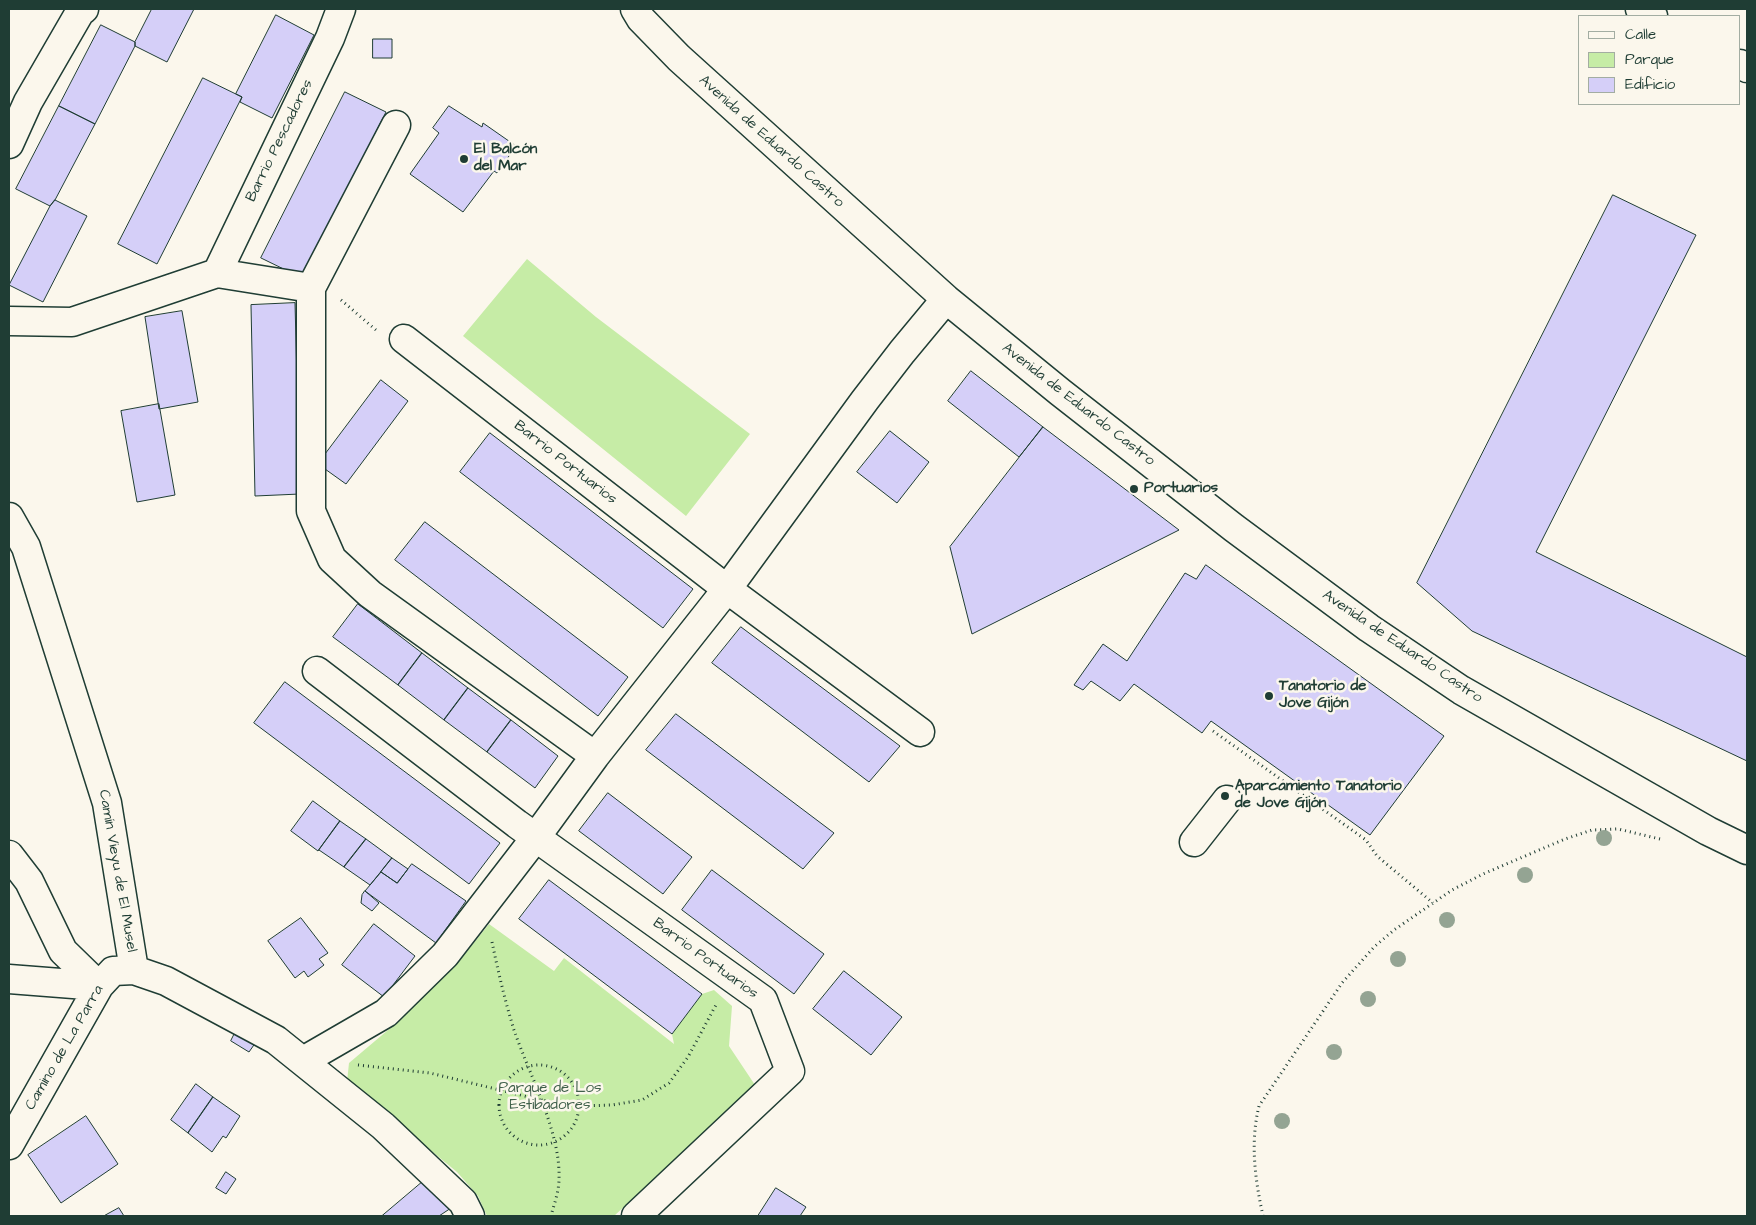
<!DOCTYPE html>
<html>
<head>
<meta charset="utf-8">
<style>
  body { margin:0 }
  #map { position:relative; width:1756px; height:1225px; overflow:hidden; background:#fbf7ec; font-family:"Architects Daughter",sans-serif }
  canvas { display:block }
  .frame { position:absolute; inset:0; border:10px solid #1f3d34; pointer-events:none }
  .legend { position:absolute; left:1578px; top:15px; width:162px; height:90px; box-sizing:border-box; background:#fbf7ec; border:1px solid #a3ada2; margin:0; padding:6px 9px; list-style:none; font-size:15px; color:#1f3d34 }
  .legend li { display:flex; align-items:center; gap:10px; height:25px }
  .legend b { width:25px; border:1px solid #a3ada2 }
</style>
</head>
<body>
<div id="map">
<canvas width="1756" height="1225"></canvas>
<div class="frame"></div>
<ul class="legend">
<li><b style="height:6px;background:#fbf7ec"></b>Calle</li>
<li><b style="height:14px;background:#c6eca6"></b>Parque</li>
<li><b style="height:14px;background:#d5cff8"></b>Edificio</li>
</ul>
</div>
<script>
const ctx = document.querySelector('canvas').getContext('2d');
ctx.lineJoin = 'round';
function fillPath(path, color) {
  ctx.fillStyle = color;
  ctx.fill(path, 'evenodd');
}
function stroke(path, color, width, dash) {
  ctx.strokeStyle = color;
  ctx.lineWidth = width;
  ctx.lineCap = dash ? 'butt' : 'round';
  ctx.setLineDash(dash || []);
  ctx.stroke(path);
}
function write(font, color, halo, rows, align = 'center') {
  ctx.font = font + ' "Architects Daughter",sans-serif';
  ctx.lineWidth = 5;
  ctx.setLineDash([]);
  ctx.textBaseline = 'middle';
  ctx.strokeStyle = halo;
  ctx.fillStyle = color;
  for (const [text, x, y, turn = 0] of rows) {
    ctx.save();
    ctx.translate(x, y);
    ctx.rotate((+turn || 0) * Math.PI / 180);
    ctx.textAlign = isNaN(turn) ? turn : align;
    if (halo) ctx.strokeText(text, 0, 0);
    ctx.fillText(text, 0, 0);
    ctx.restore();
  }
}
fillPath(new Path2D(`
  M527,259L596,317L750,434L686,516L463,336Z
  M489,924L554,971L564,958L674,1044L672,1034L702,994L714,990L732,1006L729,1046L755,1085L614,1216H487L478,1196L457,1172L347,1082L349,1063L401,1019L460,960Z`), '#c6eca6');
const building = new Path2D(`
  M152,9H194L167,62L135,46V42Z
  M276,15L314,35L272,118L240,102L242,97L236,94Z
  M101,25L135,42V46L95,124L59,106Z
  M373,39H392V58H373Z
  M203,78L242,97L157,264L118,244Z
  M345,92L386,112L302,278L261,258Z
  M59,106L95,124L55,200L50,206L16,189Z
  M449,106L482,127L483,123L516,146L497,173L494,171L463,212L410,174L439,133L433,128Z
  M1613,195L1696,235L1536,552L1747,657V761L1472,631L1417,583Z
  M55,200L87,216L43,302L9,285L50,206Z
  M295,303L300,494L255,496L251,305Z
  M182,311L198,402L159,409L145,317Z
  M971,371L1043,427L1019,457L948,401Z
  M381,380L408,401L346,484L318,464Z
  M159,404L175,495L137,502L121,411Z
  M1043,427L1179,530L972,634L950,547Z
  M890,431L929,462L897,503L857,472Z
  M490,433L693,589L663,628L460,472Z
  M425,522L628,677L598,716L395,560Z
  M1206,565L1444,736L1370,835L1211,721L1202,733L1134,684L1120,701L1091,681L1083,690L1074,685L1103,644L1127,661L1185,573L1196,579Z
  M358,604L422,653L398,685L333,637Z
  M741,627L900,746L869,782L712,663Z
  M422,653L468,688L444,720L398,685Z
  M285,682L500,843L469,884L254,723Z
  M468,688L511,720L487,752L444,720Z
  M676,714L834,833L803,869L646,750Z
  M511,720L558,756L535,788L487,752Z
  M608,793L692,857L663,894L579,831Z
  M313,801L340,821L318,851L291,831Z
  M340,821L366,839L344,867L319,850Z
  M366,839L392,858L370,885L344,867Z
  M392,858L408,869L397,883L381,872Z
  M412,864L466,901L436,943L365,891L381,872L397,883Z
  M712,870L824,954L794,994L682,910Z
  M549,880L702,994L672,1034L519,919Z
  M365,891L379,903L372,911L361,903L362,895Z
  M301,918L328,953L319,959L324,965L308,977L304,971L295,978L268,941Z
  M374,924L415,956L384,997L342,965Z
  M844,971L902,1017L871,1055L813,1009Z
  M236,1031L256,1042L249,1052L231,1041Z
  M196,1084L213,1097L188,1133L171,1120Z
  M213,1097L240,1116L226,1138L223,1136L212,1152L188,1133Z
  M86,1116L118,1164L61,1203L28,1155Z
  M226,1172L236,1179L226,1194L216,1188Z
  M426,1179L454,1206L439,1216H382Z
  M776,1188L806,1207L800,1216H758Z
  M119,1208L124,1216H104Z`);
fillPath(building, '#d5cff8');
stroke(building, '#1f3d34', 1);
const minor = new Path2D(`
  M635,9L641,19L679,58L946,299L1060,392L1234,528L1369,628L1461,690L1708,831L1747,850
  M1640,9L1653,16
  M1740,64L1747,68
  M9,144L28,102L80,12L84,9
  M217,273L330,38L341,9
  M311,288L396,125
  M9,321L72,322L217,273L311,288V511L332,559L370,594L595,756
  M404,339L727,589L920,732
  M9,517L26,547L107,803L134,970L166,981L276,1040L383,1126L463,1202L470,1216
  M317,671L517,824L763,1000L790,1071L636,1216
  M1194,842L1227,800
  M9,855L29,881L63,951L99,986
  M9,979L99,986
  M303,1061L386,1013L445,955L536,837L595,756L727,589L865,400L902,352L946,299
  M9,1145L99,986L113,971L134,970`);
stroke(minor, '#1f3d34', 31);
stroke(new Path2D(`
  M341,300L376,330
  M1213,731L1366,840L1377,856L1433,903
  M492,942C498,971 505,1001 514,1030C529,1074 561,1133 559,1179C559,1192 554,1204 551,1216
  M358,1065L430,1073L541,1100L580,1106L612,1105L642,1100L669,1083L688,1057L717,1003
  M499 1105a40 40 0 1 1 80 0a40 40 0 1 1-80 0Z
  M1263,1216C1255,1179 1250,1143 1259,1106L1342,983L1374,947L1394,930L1452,890L1483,874L1565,839L1592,830L1618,829L1660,839`), '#1f3d34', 3, [1, 4]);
stroke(minor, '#fbf7ec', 28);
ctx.fillStyle = '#94a493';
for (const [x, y] of [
  [1604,838],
  [1525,875],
  [1447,920],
  [1398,959],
  [1368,999],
  [1334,1052],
  [1282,1121]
]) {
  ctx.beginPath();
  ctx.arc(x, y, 8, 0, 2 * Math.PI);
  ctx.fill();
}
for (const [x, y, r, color] of [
  [464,159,5,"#1f3d34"],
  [1134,489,5,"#1f3d34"],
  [1269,696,5,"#1f3d34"],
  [1225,796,5,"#1f3d34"]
]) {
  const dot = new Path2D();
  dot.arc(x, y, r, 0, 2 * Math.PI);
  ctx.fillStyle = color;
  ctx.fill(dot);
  stroke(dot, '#fbf7ec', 2);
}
write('15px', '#1f3d34', '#fbf7ec', [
  ["Barrio Pescadores",280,141,-64],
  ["Avenida de Eduardo Castro",771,142,42],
  ["Avenida de Eduardo Castro",1078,405,38],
  ["Barrio Portuarios",565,463,38],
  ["Avenida de Eduardo Castro",1402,647,34],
  ["Camín Vieyu de El Musel",117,871,80],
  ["Barrio Portuarios",705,959,36],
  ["Camino de La Parra",65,1048,-60]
]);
write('bold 15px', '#1f3d34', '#fbf7ec', [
  ["El Balcón",474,150],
  ["del Mar",474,167],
  ["Portuarios",1144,489],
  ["Tanatorio de",1279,687],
  ["Jove Gijón",1279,704],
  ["Aparcamiento Tanatorio",1235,787],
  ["de Jove Gijón",1235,804]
], 'left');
write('15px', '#40604b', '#fbf7ec', [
  ["Parque de Los",550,1089],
  ["Estibadores",550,1106]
]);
</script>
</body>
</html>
